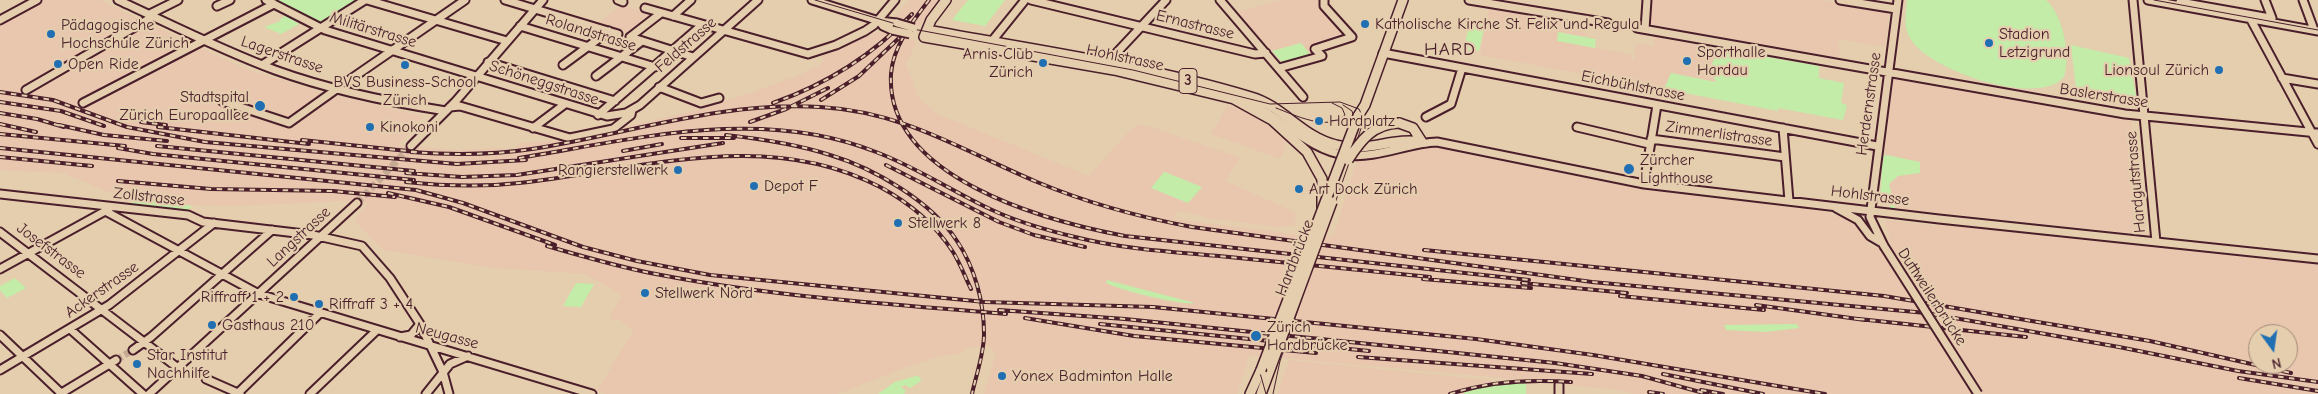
<!DOCTYPE html>
<html>
<head>
<meta charset="utf-8">
<style>
  body { margin:0 }
  #map { position:relative; width:2318px; height:394px; overflow:hidden; background:#e4ceae; font-family:"Comic Neue",sans-serif }
  canvas { display:block }
  .north { position:absolute; left:2248px; top:324px; width:50px; height:50px; box-sizing:border-box; background:#e4ceae; border:1px solid #a6887a; border-radius:50%; rotate:166deg; font-size:14px; font-weight:700; line-height:20px; text-align:center; color:#4a1f2b }
  .north::after { content:''; display:block; margin:auto; width:18px; height:22px; background:#1f6fb2; clip-path:polygon(50% 0,100% 100%,50% 72%,0 100%) }
</style>
</head>
<body>
<div id="map">
<canvas width="2318" height="394"></canvas>
<div class="north">N</div>
</div>
<script>
const ctx = document.querySelector('canvas').getContext('2d');
ctx.lineJoin = 'round';
function fillPath(path, color) {
  ctx.fillStyle = color;
  ctx.fill(path, 'evenodd');
}
function stroke(path, color, width, dash) {
  ctx.strokeStyle = color;
  ctx.lineWidth = width;
  ctx.lineCap = dash ? 'butt' : 'round';
  ctx.setLineDash(dash || []);
  ctx.stroke(path);
}
function write(font, color, halo, rows, align = 'center') {
  ctx.font = font + ' "Comic Neue",sans-serif';
  ctx.lineWidth = 4.5;
  ctx.setLineDash([]);
  ctx.textBaseline = 'middle';
  ctx.strokeStyle = halo;
  ctx.fillStyle = color;
  for (const [text, x, y, turn = 0] of rows) {
    ctx.save();
    ctx.translate(x, y);
    ctx.rotate((+turn || 0) * Math.PI / 180);
    ctx.textAlign = isNaN(turn) ? turn : align;
    if (halo) ctx.strokeText(text, 0, 0);
    ctx.fillText(text, 0, 0);
    ctx.restore();
  }
}
fillPath(new Path2D(`
  M44,0H99L243,68L331,95L424,116L399,145L457,150L495,148L509,149L515,148L520,143L569,140L702,109L703,107L754,92L799,75L822,64L821,62L825,60L821,56L877,32L886,33L898,21L893,19L910,0H940L909,38L915,41V45L905,66L910,73L918,97L937,114L1089,176L1132,128L1140,125L1148,126L1240,158L1225,181L1297,213L1294,225L1279,227L1208,218L1178,210L1174,219L1300,235L1324,237L1334,235L1358,157L1432,147L1462,150L1630,187L1826,212L1857,223L1870,247L1892,249L1885,220L1927,225H1955L2318,264V394H1634L1618,390L1491,377L1250,355L1237,394H984L996,353L987,345L966,348L963,349V353L941,356L907,367L837,394H605L597,391L634,330L620,320L609,319L622,295L586,274L495,268L384,250L354,221L369,203L345,201L232,206L175,205L114,194L63,173L0,170V23ZM2258,334H2288V364H2258Z
  M1280,0H1321L1348,37L1311,48L1316,55L1284,65L1237,12Z
  M1652,0H1822L1881,9L1889,15L1885,47L1838,39L1840,59L1655,26L1650,23Z
  M622,5L653,14V15L629,33L597,24Z
  M1489,9L1587,26L1584,36L1597,38L1595,48L1632,55L1631,60H1634L1636,43L1654,47V37L1720,49L1709,69L1716,82L1671,73L1664,89L1480,55Z
  M1898,77L2131,121L2147,235L1895,208L1889,184L1898,176L1921,172L1920,163L1885,155L1891,79Z
  M1228,105L1256,116L1287,140L1281,159L1211,134Z
  M1289,360L1489,380L1491,385L1459,394H1277Z`), '#e8c7ae');
fillPath(new Path2D(`
  M273,0H359L324,22L319,23Z
  M968,0H1005L985,26L952,20Z
  M1907,0H2046C2063,15 2071,55 2064,77C2038,108 1927,70 1910,38C1903,26 1906,13 1907,0Z
  M285,15L299,24L281,34L264,27L278,22Z
  M1470,20L1485,23L1479,51L1464,49Z
  M1558,32L1596,39L1595,48L1557,41Z
  M1301,43L1310,54L1282,62L1272,51Z
  M2071,45L2129,58L2137,103L2076,89Z
  M1720,49L1819,66V78L1844,83L1841,103L1847,105L1843,120L1778,108V111L1664,89L1671,73L1716,82L1709,69Z
  M1887,155L1920,162V173L1898,176L1889,184L1895,208H1890L1889,204L1882,203L1880,199L1883,156Z
  M1164,172H1165L1202,187L1188,203L1151,188Z
  M132,198L192,206L186,212L131,206Z
  M15,278L26,288L7,298L0,290V286Z
  M1107,280L1195,303C1183,306 1119,290 1106,283Z
  M576,283L594,284L581,307L563,306Z
  M1797,324L1799,328L1765,332L1726,330L1724,325Z
  M916,376L920,377L921,381L910,388L905,385L901,387L906,391L904,394H878L895,382Z
  M1522,383L1526,384V394H1464L1465,392L1491,385Z`), '#c2eca8');
stroke(new Path2D(`
  M1608,23L1637,28
  M357,203L411,146
  M116,360L133,350`), '#c5ab94', 7, [7, 3]);
const minor = new Path2D(`
  M118,0C170,24 221,50 275,70C330,90 388,102 446,111
  M266,0L325,30L607,116L626,113L640,105L758,0
  M367,0L507,41
  M505,0L618,34
  M618,0L623,2
  M812,0L879,21L897,23
  M1031,0L1255,54L1266,53
  M1220,0L1303,97
  M1469,0L1608,23
  M1840,0L1896,9
  M2133,0L2156,242
  M2148,0L2318,31
  M2265,0L2272,18
  M2303,0L2313,27
  M2180,2L2270,18
  M217,6L230,0
  M645,8L808,54L836,45L865,31L874,25L895,0
  M150,14L178,0
  M673,16L691,0
  M2250,18L2318,144
  M0,20L37,0
  M879,21L883,26L892,30
  M520,26L655,67
  M1637,28L2125,114L2318,133
  M1645,29L1647,0
  M630,37L693,57
  M630,37L661,13
  M992,41L1025,0
  M1383,53L1877,146
  M488,62L615,101
  M1108,62L1166,0
  M262,65L365,0
  M563,65L609,31
  M1279,68L1322,56L1315,49L1352,37L1324,6V0
  M596,76L642,41
  M2282,78L2318,84
  M348,81L465,0
  M659,87L701,103L719,98
  M26,90L154,16
  M1239,99C1278,111 1305,150 1346,155C1377,159 1407,143 1437,142L1644,184L1939,219L2318,259
  M222,101L289,123L338,88
  M83,103L274,4
  M450,107L460,106L570,138L613,129L631,115L632,110
  M598,115L702,25
  M1426,117L1451,104L1462,68
  M1577,127L1649,144
  M533,128L565,104
  M1783,128L1789,201
  M1651,139L1785,157
  M411,146L455,102L543,0
  M1644,184L1657,105
  M0,194L188,215L203,222L313,235L362,246L390,278L420,324L443,372L449,394
  M1836,208L1858,220L1870,236L1882,243
  M107,212L259,294L592,394
  M0,232L178,368
  M1884,246L1870,217L1898,0
  M0,269L109,209
  M70,329L143,394
  M0,335L62,394
  M400,337L411,335L420,324
  M133,350L151,337L272,230
  M0,370L109,305L214,223
  M206,379L240,394
  M1559,385V394
  M60,394L116,360
  M149,394L357,203
  M237,394L320,313
  M310,394L377,330
  M426,394L450,364L468,356`);
const major = new Path2D(`
  M946,0L931,20L924,37L1114,70L1234,99L1272,120L1307,152L1322,179V207
  M927,30C1035,50 1145,65 1251,97C1283,106 1302,137 1336,145C1366,153 1393,137 1422,142
  M1358,116L1365,105L1403,0
  M1399,123L1413,128L1422,142
  M1250,394L1261,370
  M1261,394L1271,367`);
stroke(minor, '#4a1f2b', 11);
stroke(major, '#4a1f2b', 12);
stroke(minor, '#e4ceae', 7);
stroke(major, '#e4ceae', 9);
stroke(new Path2D(`
  M815,0L913,29L1133,70L1270,104L1340,102L1359,109L1364,120L1280,361L1273,394
  M2154,0L2318,30
  M1276,108C1295,115 1328,132 1345,115L1342,108L1332,103
  M1266,394L1260,373V361L1354,118L1352,111L1343,105`), '#4a1f2b', 1);
const rail = new Path2D(`
  M929,0C913,21 893,46 891,74C885,178 1046,221 1125,236L1529,280
  M0,92L53,100L127,127L205,142L457,164L526,160
  M821,100L859,76L899,38
  M0,102L61,111L104,126
  M773,103C827,84 872,56 912,14
  M0,113L37,119L64,127
  M141,122L166,125
  M750,122L786,109L828,88
  M0,124L36,132
  M59,125L104,135L167,141
  M158,127L309,144
  M0,134L125,146
  M726,135C762,139 796,144 830,155C874,168 932,202 957,241C975,268 984,302 984,334C984,354 976,375 972,394
  M681,138H734
  M302,140L417,152
  M157,146L414,171
  M0,148L416,190L463,203L583,247L637,261L710,275L985,302L1153,307L1476,339L1593,355L1825,394
  M118,148L153,154L414,180
  M623,151L662,144
  M411,152C451,155 492,155 532,149C628,134 722,101 820,107C905,112 961,150 1037,182C1087,203 1139,217 1192,227L1592,282L1926,313L2119,347L2238,371L2318,382
  M0,157L92,166
  M519,158C636,139 761,106 876,152C916,167 952,191 990,209C1017,222 1046,230 1075,237C1122,249 1171,252 1219,256C1289,263 1360,270 1430,277
  M886,165L999,222L1034,235L1085,247
  M406,173L462,177L517,175L723,143
  M118,181L211,189L333,191L395,197
  M406,182C444,186 482,187 519,183C640,170 765,127 880,187C908,202 935,224 953,252C960,263 965,277 971,289
  M388,193L449,207L555,245
  M547,246C585,257 622,268 661,275C775,297 891,304 1006,314
  M1424,250L1884,296L2150,341L2291,373
  M1423,279L1531,288
  M1522,283L1627,293
  M1620,296L1764,310
  M1756,305L1865,320
  M999,310L1125,319L1555,363L1642,376L1707,394
  M1025,318L1134,336L1316,353
  M1859,319L2026,337
  M1100,324L1369,351
  M1358,357L1592,374
  M1663,374L1763,394
  M2239,378L2318,391
  M1701,390L1723,394
  M1649,392L1663,394
  M1450,394C1490,381 1529,379 1571,382`);
stroke(rail, '#4a1f2b', 4);
stroke(rail, '#e4ceae', 2, [5.5]);
const minorBridge = new Path2D(`
  M897,23L914,28
  M892,30L910,34
  M1884,246L1978,394`);
const majorBridge = new Path2D(`
  M1348,160C1361,140 1373,124 1399,123
  M1271,367L1332,202
  M1261,370L1358,116`);
stroke(minorBridge, '#4a1f2b', 11, []);
stroke(majorBridge, '#4a1f2b', 12, []);
stroke(minorBridge, '#e4ceae', 7);
stroke(majorBridge, '#e4ceae', 9);
for (const [x, y, r, color] of [
  [1365,24,5,"#1f6fb2"],
  [51,34,5,"#1f6fb2"],
  [1989,43,5,"#1f6fb2"],
  [1687,61,5,"#1f6fb2"],
  [1043,63,5,"#1f6fb2"],
  [58,64,5,"#1f6fb2"],
  [405,65,5,"#1f6fb2"],
  [2219,70,5,"#1f6fb2"],
  [260,106,6,"#1f6fb2"],
  [1319,121,5,"#1f6fb2"],
  [370,127,5,"#1f6fb2"],
  [1629,169,6,"#1f6fb2"],
  [678,170,5,"#1f6fb2"],
  [754,186,5,"#1f6fb2"],
  [1299,189,5,"#1f6fb2"],
  [898,223,5,"#1f6fb2"],
  [645,293,5,"#1f6fb2"],
  [294,297,5,"#1f6fb2"],
  [319,304,5,"#1f6fb2"],
  [212,325,5,"#1f6fb2"],
  [1256,336,6,"#1f6fb2"],
  [137,364,5,"#1f6fb2"],
  [1002,376,5,"#1f6fb2"]
]) {
  const dot = new Path2D();
  dot.arc(x, y, r, 0, 2 * Math.PI);
  ctx.fillStyle = color;
  ctx.fill(dot);
  stroke(dot, '#e4ceae', 2);
}
for (const [x, y, w] of [
  [1188,81,18]
]) {
  const box = new Path2D();
  box.roundRect(x - w / 2, y - 12.5, w, 25, 4);
  ctx.fillStyle = '#e4ceae';
  ctx.fill(box);
  stroke(box, '#4a1f2b', 1);
}
write('bold 15px', '#4a1f2b', null, [
  ["3",1188,81]
]);
write('16px', '#4a1f2b', '#e4ceae', [
  ["Katholische Kirche St. Felix und Regula",1375,24],
  ["Pädagogische",61,25],
  ["Hochschule Zürich",61,43],
  ["Stadion",1999,34],
  ["Letzigrund",1999,52],
  ["Sporthalle",1697,52],
  ["Hardau",1697,70],
  ["Arnis Club",1033,54,"right"],
  ["Zürich",1033,72,"right"],
  ["Open Ride",68,64],
  ["Lionsoul Zürich",2209,70,"right"],
  ["BVS Business-School",405,82,"center"],
  ["Zürich",405,100,"center"],
  ["Stadtspital",249,97,"right"],
  ["Zürich Europaallee",249,115,"right"],
  ["Hardplatz",1329,121],
  ["Kinokoni",380,127],
  ["Zürcher",1640,160],
  ["Lighthouse",1640,178],
  ["Rangierstellwerk",668,170,"right"],
  ["Depot F",764,186],
  ["Art Dock Zürich",1309,189],
  ["Stellwerk 8",908,223],
  ["Stellwerk Nord",655,293],
  ["Riffraff 1 + 2",284,297,"right"],
  ["Riffraff 3 + 4",329,304],
  ["Gasthaus 210",222,325],
  ["Zürich",1267,327],
  ["Hardbrücke",1267,345],
  ["Star Institut",147,355],
  ["Nachhilfe",147,373],
  ["Yonex Badminton Halle",1012,376]
], 'left');
write('16px', '#4a1f2b', '#e4ceae', [
  ["Ernastrasse",1195,25,14],
  ["Militärstrasse",373,30,17],
  ["Rolandstrasse",591,33,17],
  ["Feldstrasse",686,45,-41],
  ["Lagerstrasse",282,55,19],
  ["Hohlstrasse",1125,58,12],
  ["Schöneggstrasse",544,83,18],
  ["Eichbühlstrasse",1633,86,11],
  ["Baslerstrasse",2104,96,9],
  ["Herdernstrasse",1869,104,-82],
  ["Zimmerlistrasse",1719,134,8],
  ["Hardgutstrasse",2136,182,-95],
  ["Hohlstrasse",1870,196,7],
  ["Zollstrasse",149,197,6],
  ["Langstrasse",299,237,-43],
  ["Josefstrasse",51,251,37],
  ["Hardbrücke",1295,258,-69],
  ["Ackerstrasse",102,290,-35],
  ["Duttweilerbrücke",1932,297,57],
  ["Neugasse",447,336,15]
]);
ctx.letterSpacing = '1px';
write('19px', '#4a1f2b', '#e4ceae', [
  ["HARD",1450,50]
]);
ctx.letterSpacing = '0px';
</script>
</body>
</html>
